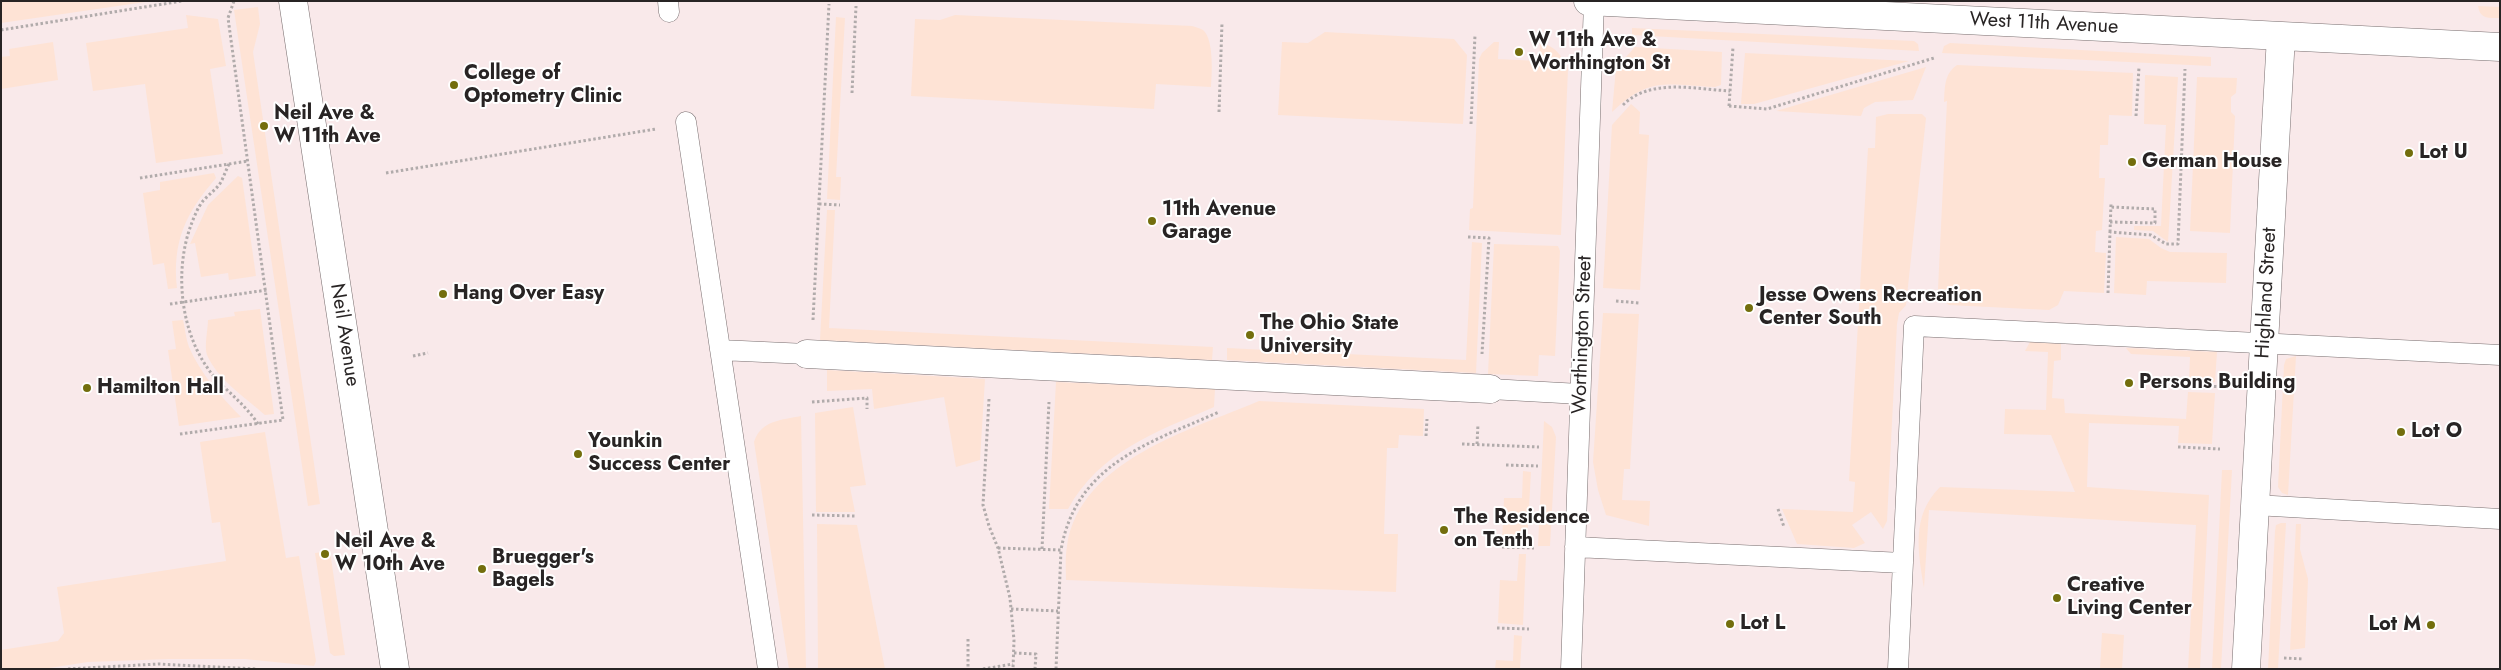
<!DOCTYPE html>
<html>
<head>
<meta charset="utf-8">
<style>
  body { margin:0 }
  #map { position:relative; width:2501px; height:670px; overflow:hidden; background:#fef7f7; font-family:Jost,sans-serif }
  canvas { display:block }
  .frame { position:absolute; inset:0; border:2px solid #282424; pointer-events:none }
</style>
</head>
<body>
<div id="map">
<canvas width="2501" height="670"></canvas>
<div class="frame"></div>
</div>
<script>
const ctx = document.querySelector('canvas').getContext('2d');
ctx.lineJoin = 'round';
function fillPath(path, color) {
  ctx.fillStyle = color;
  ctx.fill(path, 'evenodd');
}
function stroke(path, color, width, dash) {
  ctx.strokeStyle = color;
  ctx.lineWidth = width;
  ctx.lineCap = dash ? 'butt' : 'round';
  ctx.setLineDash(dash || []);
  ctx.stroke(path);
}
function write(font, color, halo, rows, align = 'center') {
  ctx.font = font + ' Jost,sans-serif';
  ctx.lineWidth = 4;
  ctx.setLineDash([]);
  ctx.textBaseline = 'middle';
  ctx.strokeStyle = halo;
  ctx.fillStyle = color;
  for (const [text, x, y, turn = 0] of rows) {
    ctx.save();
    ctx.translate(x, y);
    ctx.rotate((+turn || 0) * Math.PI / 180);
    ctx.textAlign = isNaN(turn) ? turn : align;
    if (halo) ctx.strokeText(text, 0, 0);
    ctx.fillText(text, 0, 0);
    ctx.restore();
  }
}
fillPath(new Path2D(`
  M1,1H2500V669H1Z`), '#f9e9ea');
fillPath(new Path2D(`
  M1,1H152L1,23Z
  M2478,6L2500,7V18C2488,18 2480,19 2478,6Z
  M258,7L260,24L253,52L320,504L308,506L234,10Z
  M186,15L218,19L226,66L210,69L223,154L156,163L145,84L93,91L86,43L188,28Z
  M955,15L1192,26C1195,27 1200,28 1203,30C1214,39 1212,74 1211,87L1156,84L1154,109L911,96L915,19L940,20Z
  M836,17L845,18L836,177H841L840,200L827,199Z
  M1632,28L1914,41L1918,44L1919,51L1632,35Z
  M1325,32L1454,39L1467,55L1463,124L1278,115L1282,42L1308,43Z
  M53,42L58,80L1,89V57L10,56L9,49Z
  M1494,42H1499L1498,59L1539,61L1540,44C1555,44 1562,57 1568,69L1561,235L1469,230L1470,209L1473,208L1479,59L1482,53Z
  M1950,43L2211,57V66L1942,53L1944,46Z
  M1635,47L1722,52L1721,85L1715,87C1666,85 1650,76 1612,112L1616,68Z
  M1745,53L1909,61L1754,104H1741Z
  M1957,65L2133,73L2132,116L2109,115L2108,145H2100L2099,178H2105L2102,230L2096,231L2095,252L2106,253L2104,293L2064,291L2058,305L2049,310L1949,305L1941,299L1938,289L1947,101L1944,102C1945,87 1944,74 1957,65Z
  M1926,67L1913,100L1875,102L1864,108L1861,116L1776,111Z
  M2145,75L2178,77L2168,242L2153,231L2134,230V226H2161L2166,125L2144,124Z
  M2197,77L2237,78L2236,93L2231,97V112L2235,116L2230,233L2190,231Z
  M1631,104L1640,112L1639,134L1649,135L1640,290L1603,288L1612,125Z
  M1888,114H1922L1926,118L1906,305L1899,313L1897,324L1887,521L1883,529L1871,512L1852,525L1865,543L1854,548L1797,544L1782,509L1853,512L1855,482L1849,481L1868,148H1875L1876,117Z
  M214,173L216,178C186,213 172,241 177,288L168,289L164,263L153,265L143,193L160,190V182Z
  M238,176L242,178L256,276L229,280L228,273L201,277L195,243L190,244L208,205Z
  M827,210H835L829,328L1213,347L1212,360L820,340Z
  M2116,237L2149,239L2161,248L2170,252L2227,253L2226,283L2147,281L2146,295L2114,293Z
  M1472,242L1482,243L1476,373L1227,360V348L1466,360Z
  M1494,244L1558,246L1560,251L1555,356L1539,355L1538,376L1488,374Z
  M260,309L274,414L265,415C245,397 218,380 207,355C204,346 208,329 208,320L235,316L234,312Z
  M1603,313L1639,314L1630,469H1624L1622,500L1650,501L1649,526L1606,515L1598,490L1593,462Z
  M183,320C185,328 186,339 189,347C200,373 221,397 241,417L179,426L168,350L176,349L172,321Z
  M2030,342L2061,344V360L2054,361L2052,398L2064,399L2065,413L2186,419L2188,392L2215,393L2212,444L2178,443L2179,426L2089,423L2087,487L2209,495L2200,669H2188L2196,525L1929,510L1924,588C1918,551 1911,516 1940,487L2075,492L2051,435L2004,434L2005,409L2046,410L2048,352L2025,351Z
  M2126,348L2217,352L2215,382L2189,381L2190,357L2131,354Z
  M2296,356L2288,495L2282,493L2278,487L2284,365L2286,359Z
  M827,370L985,379L980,460L956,467L944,397L874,409L872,389L827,391Z
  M1056,382L1215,389L1214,407C1156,432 1100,451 1068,509H1049Z
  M1259,401L1424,409L1423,436L1399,435L1398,448H1387L1384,534H1398L1396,592L1066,580C1066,569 1065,557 1067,546C1080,460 1191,430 1259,401Z
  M853,407L866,485L850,487L855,512H816L815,413Z
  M801,416L806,669H789L754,442C761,420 782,420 801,416Z
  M1544,421L1552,427L1556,437L1550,546H1538Z
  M265,432L286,558L299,556L316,661L314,666L245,659H169L88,662L43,669H1V650L58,641L64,633L57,587L226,561L220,522L212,523L200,442Z
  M2222,470H2232L2221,669H2212Z
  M1523,471L1531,472L1527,543L1502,542L1504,498H1522Z
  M2281,523H2286L2278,669H2268L2275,531L2276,525Z
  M817,524L857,525L885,669H818Z
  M2296,524H2301L2300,549L2308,579L2305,648L2290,650Z
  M330,551L345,655L334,656L330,653L315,553Z
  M1519,554H1526L1523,625L1498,623L1500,580L1517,581Z
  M2102,633L2124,635L2122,669H2100Z
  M1514,635L1522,636L1520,669H1495L1496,660L1513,661Z`), '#fee3d5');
const service = new Path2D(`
  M668,1L669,12
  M686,122L768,669
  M720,350L807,354
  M1490,389L1580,394
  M2255,505L2500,519
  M1575,547L1903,563
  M1571,669L1594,2
  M1898,669L1914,326L2500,355`);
const pedestrian = new Path2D(`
  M807,354L1490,389`);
const minor = new Path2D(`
  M1588,1L2500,47
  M2246,669L2281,36`);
const tertiary = new Path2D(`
  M293,1L395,669`);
stroke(service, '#786e6f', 21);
stroke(pedestrian, '#786e6f', 29);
stroke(minor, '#786e6f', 29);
stroke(tertiary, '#786e6f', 29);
stroke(new Path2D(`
  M1,30L182,1
  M852,93L856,6
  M1623,105C1650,78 1694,89 1730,91
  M1729,106L1767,109L1934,58
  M1729,106L1733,47
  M1219,112L1222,23
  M2136,116L2139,67
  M1471,124L1475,35
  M229,164C226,170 224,176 221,182C217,189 209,194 203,201C198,207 194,217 191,225C174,271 180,334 212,374C226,391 246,405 258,424
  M386,173L656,129
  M140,178L248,161
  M819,204L840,205
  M2110,222L2155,223V209L2111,207
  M2110,232L2111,204
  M1468,237L1489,238L1482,354
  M2108,293L2110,232L2151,235L2166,244H2178L2185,69
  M1616,301L1639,303
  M170,304L267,290
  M813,320L829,4
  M413,356L428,353
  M2189,385L2223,387
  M989,399L983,505L989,526L998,548L1010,598L1014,640L1013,669
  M812,402L867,398V409
  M180,434L283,420L228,18L234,1
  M1426,436L1427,419
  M1462,444L1539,447
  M1477,444L1478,424
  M2178,447L2220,449
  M1506,465L1538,466
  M1778,509L1784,527
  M812,515L856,516
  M1502,547L1534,548
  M998,548L1061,550C1076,464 1149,443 1219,412
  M1042,549L1049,402
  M1011,609L1058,611
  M1497,628L1529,629
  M968,639V669
  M1014,653L1036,654L1035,669
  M2284,658L2304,659
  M68,669L158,664L256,669
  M983,669L1013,664
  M1056,669L1061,550`), '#b1abab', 3, [2.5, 2.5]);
stroke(service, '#fff', 20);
stroke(pedestrian, '#fff', 28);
stroke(minor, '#fff', 28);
stroke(tertiary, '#fff', 28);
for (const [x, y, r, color] of [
  [1519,52,5,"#736e0d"],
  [454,85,5,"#736e0d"],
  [264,126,5,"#736e0d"],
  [2409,153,5,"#736e0d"],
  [2132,162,5,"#736e0d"],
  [1152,221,5,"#736e0d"],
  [443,294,5,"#736e0d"],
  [1749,308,5,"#736e0d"],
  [1250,335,5,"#736e0d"],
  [2129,383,5,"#736e0d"],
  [87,388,5,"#736e0d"],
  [2401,432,5,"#736e0d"],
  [578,454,5,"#736e0d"],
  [1444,530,5,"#736e0d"],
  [325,554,5,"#736e0d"],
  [482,569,5,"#736e0d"],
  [2057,598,5,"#736e0d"],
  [1730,624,5,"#736e0d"],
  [2431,625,5,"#736e0d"]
]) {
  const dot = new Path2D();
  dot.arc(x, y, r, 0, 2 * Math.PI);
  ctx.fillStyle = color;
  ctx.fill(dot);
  stroke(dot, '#fff', 2);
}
write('20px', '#282424', '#fff', [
  ["West 11th Avenue",2044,24,3],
  ["Highland Street",2267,293,-87],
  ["Neil Avenue",344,335,81],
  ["Worthington Street",1583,335,-88]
]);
write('bold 20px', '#282424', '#fff', [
  ["W 11th Ave &",1529,41],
  ["Worthington St",1529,64],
  ["College of",464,74],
  ["Optometry Clinic",464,97],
  ["Neil Ave &",274,114],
  ["W 11th Ave",274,137],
  ["Lot U",2419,153],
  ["German House",2142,162],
  ["11th Avenue",1162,210],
  ["Garage",1162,233],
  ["Hang Over Easy",453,294],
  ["Jesse Owens Recreation",1759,296],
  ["Center South",1759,319],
  ["The Ohio State",1260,324],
  ["University",1260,347],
  ["Persons Building",2139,383],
  ["Hamilton Hall",97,388],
  ["Lot O",2411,432],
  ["Younkin",588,442],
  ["Success Center",588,465],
  ["The Residence",1454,518],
  ["on Tenth",1454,541],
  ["Neil Ave &",335,542],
  ["W 10th Ave",335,565],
  ["Bruegger's",492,558],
  ["Bagels",492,581],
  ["Creative",2067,586],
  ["Living Center",2067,609],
  ["Lot L",1740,624],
  ["Lot M",2421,625,"right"]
], 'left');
</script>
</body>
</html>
